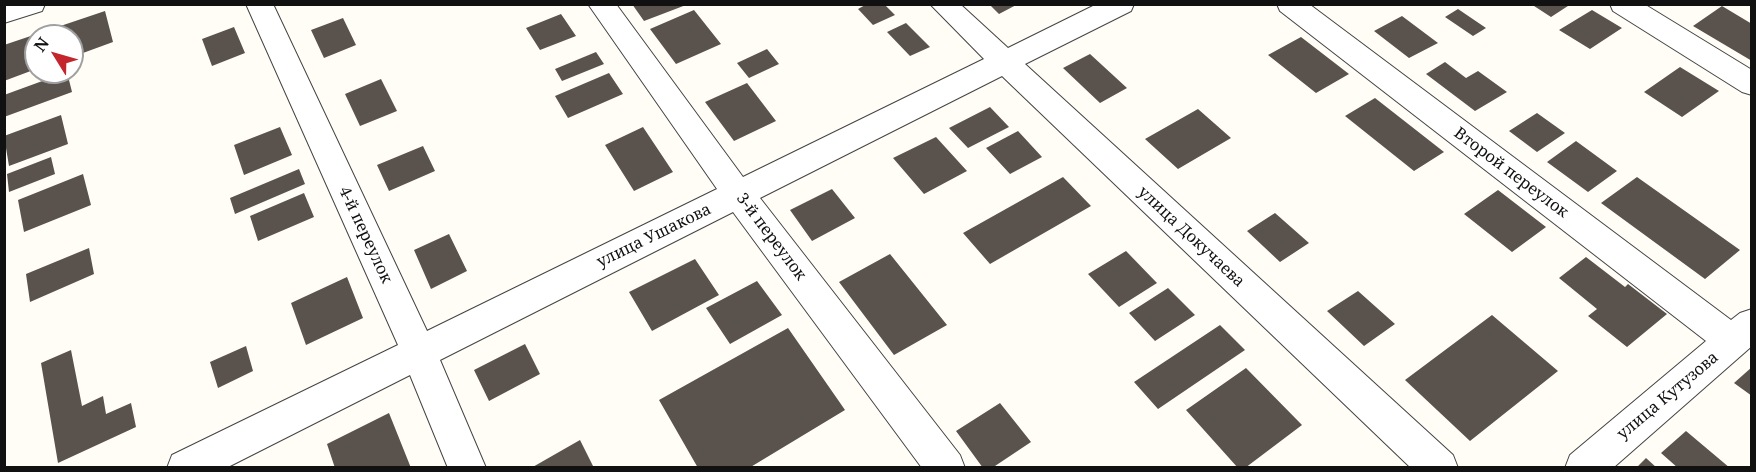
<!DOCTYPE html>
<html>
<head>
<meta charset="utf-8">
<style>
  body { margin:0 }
  #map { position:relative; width:1756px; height:472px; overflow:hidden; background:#fffdf5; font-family:"Noto Serif",serif }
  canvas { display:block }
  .frame { position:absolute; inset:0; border:6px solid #111; pointer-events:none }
  .north { position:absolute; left:24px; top:24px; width:60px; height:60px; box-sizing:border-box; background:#fff; border:2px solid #a0a0a0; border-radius:50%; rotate:307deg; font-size:16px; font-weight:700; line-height:24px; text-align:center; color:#111 }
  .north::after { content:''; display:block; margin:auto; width:21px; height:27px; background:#c4262e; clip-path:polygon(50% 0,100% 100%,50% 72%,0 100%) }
</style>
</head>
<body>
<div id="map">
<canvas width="1756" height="472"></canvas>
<div class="frame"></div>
<div class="north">N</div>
</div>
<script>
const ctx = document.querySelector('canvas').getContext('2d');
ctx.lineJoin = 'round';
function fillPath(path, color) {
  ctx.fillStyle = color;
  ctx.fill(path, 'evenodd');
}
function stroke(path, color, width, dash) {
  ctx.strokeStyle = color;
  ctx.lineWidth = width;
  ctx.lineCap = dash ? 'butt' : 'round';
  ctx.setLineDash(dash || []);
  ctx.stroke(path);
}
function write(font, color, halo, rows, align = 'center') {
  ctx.font = font + ' "Noto Serif",serif';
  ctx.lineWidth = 6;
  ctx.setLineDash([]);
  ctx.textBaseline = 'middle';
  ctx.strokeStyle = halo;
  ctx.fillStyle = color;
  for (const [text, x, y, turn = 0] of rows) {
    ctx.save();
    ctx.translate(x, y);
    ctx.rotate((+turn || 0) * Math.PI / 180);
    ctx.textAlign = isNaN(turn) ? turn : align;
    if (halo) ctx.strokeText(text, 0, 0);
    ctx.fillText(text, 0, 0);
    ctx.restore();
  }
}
fillPath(new Path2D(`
  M632,4H686V5L644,21Z
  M867,4H884L895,15L873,25L858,9Z
  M989,4H1018L999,14Z
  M1531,4H1571L1551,17Z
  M1722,6L1752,24V61L1693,26Z
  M1458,9L1486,28L1473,36L1445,17Z
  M694,10L721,44L676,64L650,29Z
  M1592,10L1622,28L1590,49L1559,30Z
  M105,11L113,42L72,57V36H36V69L4,81V45Z
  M561,14L576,36L540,50L526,28Z
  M1402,16L1438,43L1409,58L1374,31Z
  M343,18L356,45L324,58L311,30Z
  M906,23L930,47L910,56L887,32Z
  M234,27L245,53L212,66L202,39Z
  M1301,37L1349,74L1316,93L1268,55Z
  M767,49L779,64L749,78L737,63Z
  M596,52L604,64L562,81L555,69Z
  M1090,54L1127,88L1100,103L1063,68Z
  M1445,62L1466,78L1478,71L1507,92L1475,111L1426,74Z
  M1680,67L1719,91L1682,117L1644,92Z
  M67,72L72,92L4,117V95Z
  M609,73L623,94L568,118L555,96Z
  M381,79L397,111L360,126L345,94Z
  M747,83L776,121L734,141L705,102Z
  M1375,98L1444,152L1414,171L1345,116Z
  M990,107L1009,127L968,148L949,128Z
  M1198,109L1231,138L1178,169L1145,139Z
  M1537,113L1565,133L1537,152L1509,131Z
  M61,115L68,144L9,166L4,136Z
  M280,127L292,155L244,175L234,145Z
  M643,127L673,172L634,191L605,145Z
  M1018,131L1042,157L1010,174L986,148Z
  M936,137L967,171L924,194L893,158Z
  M1576,141L1617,171L1588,192L1547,162Z
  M423,146L435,171L389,191L377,165Z
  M51,157L55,174L9,192L7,174Z
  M299,169L305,184L235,214L230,198Z
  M83,174L91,205L24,232L18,200Z
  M1063,177L1091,206L990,264L963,233Z
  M1637,177L1740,250L1705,279L1601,203Z
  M832,189L855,218L812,241L790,210Z
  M1498,190L1546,227L1512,252L1464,214Z
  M304,193L314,217L258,241L250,216Z
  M1275,213L1309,243L1280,262L1247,231Z
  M449,234L467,271L431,289L414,250Z
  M89,248L94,274L30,302L26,274Z
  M1126,251L1157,283L1119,307L1088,274Z
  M890,254L947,325L894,355L839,282Z
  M1586,257L1625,287L1628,284L1667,314L1627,347L1588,316L1597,309L1559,278Z
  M695,259L719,295L652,331L629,292Z
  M347,277L363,318L306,345L291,303Z
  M757,281L782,315L730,344L706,308Z
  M1168,288L1195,315L1155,341L1129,313Z
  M1358,291L1395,324L1364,346L1327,311Z
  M1492,315L1558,371L1470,441L1405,380Z
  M1220,325L1245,350L1158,409L1134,382Z
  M788,328L845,410L749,468H698L659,400Z
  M525,344L540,374L489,401L474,370Z
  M246,346L253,371L218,388L210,362Z
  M71,350L82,406L103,396L106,414L131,403L136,427L58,463L41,363Z
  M1752,367V396L1734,383Z
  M1246,368L1302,425L1245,468H1238L1186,410Z
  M1000,403L1031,442L992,468H983L956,431Z
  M389,413L411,468H335L327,444Z
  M1686,431L1730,468H1678L1661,453Z
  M580,440L594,468H531Z
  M1646,458L1657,468H1636Z`), '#5a524d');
const minor = new Path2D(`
  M4,4H45L42,11L4,23Z
  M246,4H273L427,331L717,189L588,4H616L743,177L984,59L930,4H960L1008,48L1097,4H1134L1131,11L1025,64L1453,455L1458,468H1411L1002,76L760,198L960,455L965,468H922L733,212L440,360L486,468H448L410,375L226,468H167L172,455L398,345Z
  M1277,4H1309L1731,320L1740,313L1752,309V346L1613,468H1565L1570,455L1706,341L1280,11Z
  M1610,4H1644L1752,70V95L1742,92L1613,11Z`);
stroke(minor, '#444', 2);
fillPath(minor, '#fff');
write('16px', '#111', '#fff', [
  ["Второй переулок",1511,173,37],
  ["4-й переулок",365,235,65],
  ["улица Ушакова",654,236,-26],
  ["3-й переулок",771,237,53],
  ["улица Докучаева",1191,237,43],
  ["улица Кутузова",1668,396,-40]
]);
</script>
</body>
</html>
